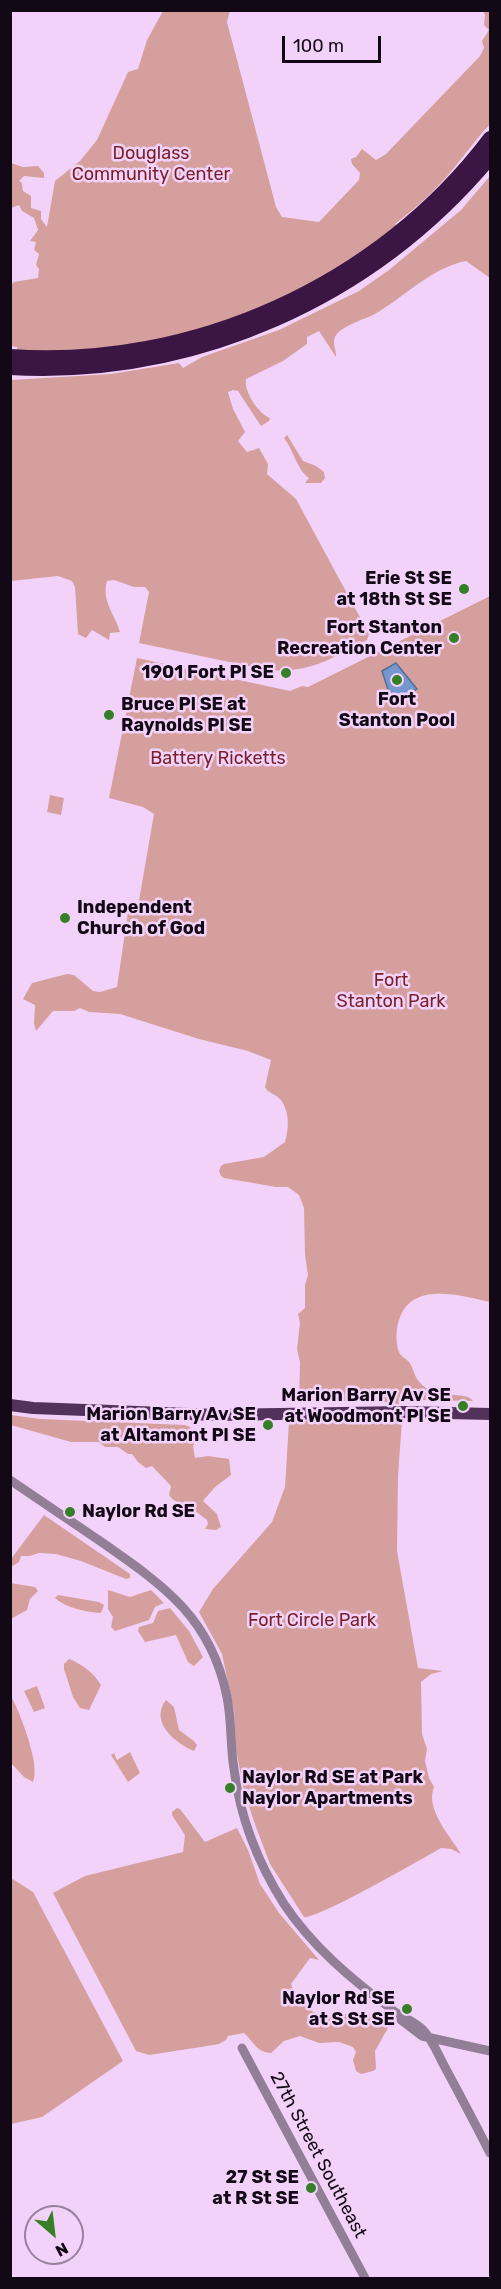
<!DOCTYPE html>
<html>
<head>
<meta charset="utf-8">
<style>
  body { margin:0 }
  #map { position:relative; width:501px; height:2289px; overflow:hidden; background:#f3d2fa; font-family:Rubik,sans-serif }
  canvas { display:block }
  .frame { position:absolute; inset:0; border:12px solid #130815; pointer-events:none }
  .north { position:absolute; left:24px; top:2205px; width:60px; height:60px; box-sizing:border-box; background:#f3d2fa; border:2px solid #99819e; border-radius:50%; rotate:152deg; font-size:16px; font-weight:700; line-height:24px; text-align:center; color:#130815 }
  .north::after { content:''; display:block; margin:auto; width:21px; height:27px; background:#367f26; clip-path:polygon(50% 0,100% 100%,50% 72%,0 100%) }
  .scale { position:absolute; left:282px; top:36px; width:99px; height:27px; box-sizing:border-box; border:3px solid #130815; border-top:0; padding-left:8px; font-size:18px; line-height:21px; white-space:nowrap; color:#130815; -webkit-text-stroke:4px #f3d2fa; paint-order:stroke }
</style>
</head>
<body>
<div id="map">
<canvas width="501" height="2289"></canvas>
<div class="frame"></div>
<div class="north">N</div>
<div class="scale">100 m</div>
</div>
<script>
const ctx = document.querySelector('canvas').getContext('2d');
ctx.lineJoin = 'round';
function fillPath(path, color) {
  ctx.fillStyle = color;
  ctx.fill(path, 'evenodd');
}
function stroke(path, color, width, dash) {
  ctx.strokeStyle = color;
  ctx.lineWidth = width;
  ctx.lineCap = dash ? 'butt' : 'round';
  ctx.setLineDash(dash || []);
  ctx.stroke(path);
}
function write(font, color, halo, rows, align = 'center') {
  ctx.font = font + ' Rubik,sans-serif';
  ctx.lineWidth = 5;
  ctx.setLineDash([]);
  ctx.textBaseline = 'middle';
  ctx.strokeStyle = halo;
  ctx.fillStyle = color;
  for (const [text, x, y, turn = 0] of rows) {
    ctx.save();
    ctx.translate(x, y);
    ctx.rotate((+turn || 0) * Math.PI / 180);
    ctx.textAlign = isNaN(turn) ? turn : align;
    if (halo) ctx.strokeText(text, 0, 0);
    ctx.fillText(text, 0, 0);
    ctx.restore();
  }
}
fillPath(new Path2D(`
  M230,10L227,22L276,207L282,217L319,222L359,180L360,173L352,164L351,159L356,157L362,149L376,160L386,154L480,56L484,48L482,41L489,30L484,25L485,15L483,11H490V124C477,138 466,153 454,168C437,189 416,208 395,224L397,226L359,255L286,298L182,336L106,349L17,352V347L11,346V285L14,282L38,278L39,269L36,265L39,254L34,250L36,242L30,241L38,230L34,218L22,211L19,205L11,208V163L23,167L38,166L44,173V178L24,176L19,181L22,183L23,191L31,196V208L41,211V219L47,227L55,181L80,161L97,140L128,72L138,69L147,40L163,11Z
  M490,176V278L466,261C430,268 404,298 373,315C364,319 341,327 336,335C331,342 337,351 336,357L319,331L307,337V344L283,361L246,379C244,392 258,413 270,418L269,421L261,426L238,391L233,390L228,392L233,409L245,432L238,441L247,452L259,448L268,464L267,474L296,499L369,634L367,640C329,660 310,673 267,670L139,643L149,592L145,587H134L114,580L107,581C101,601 115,614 120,632L110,633L109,640L92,630L86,638L78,634L75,587L72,581L58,576L11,581V380L111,374L179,363L183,368L202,357L279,330L359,291L389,270L461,210Z
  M287,435L303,461L316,466L324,472L325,478L321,483H305L309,478C297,470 294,451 284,438Z
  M490,596V1302C462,1296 414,1281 400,1317C396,1327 395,1342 399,1352C401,1357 406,1358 409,1362C413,1367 414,1374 417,1379C433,1403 465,1389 473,1401L416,1400L399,1401V1404L377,1401H299L300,1362L297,1349L300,1323L298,1314L305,1308V1285L308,1275L305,1255L304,1208L299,1195L288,1187H276L224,1178L221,1176L219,1171L221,1166L224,1164L264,1157L285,1142C289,1129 290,1111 280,1099C275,1094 268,1093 265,1087L271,1060L248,1051L199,1039L120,1014L89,1012L80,1008L74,1011H53L36,1031L34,1023L35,1005L23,999L32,983L67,974L74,975L93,991L100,992L117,987L128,912H137L154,814L143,807L109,798L137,658L290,691L302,686L308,687Z
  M50,795L64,798L61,815L47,812Z
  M11,1415L40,1419L185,1425L190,1427L196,1439L193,1446L195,1458L208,1456L229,1459L231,1475L215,1487L203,1501L217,1514L221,1527L216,1530L205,1529L208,1524L207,1520C201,1516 196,1511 190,1507C182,1502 175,1504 169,1495L171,1486C165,1479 158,1473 152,1466L146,1468L138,1462L132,1454H128L118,1447H105L99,1442H71L11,1425Z
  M402,1420L398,1476L397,1551L418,1668L443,1671L431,1674L421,1682L422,1734L427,1749L425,1761L429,1778L434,1787C425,1809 450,1836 461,1854L451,1849L441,1848C422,1859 318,1919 304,1917L270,1864L256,1827L244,1792L236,1749L234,1710L222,1654L199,1612L213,1589L272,1522L285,1487L289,1421Z
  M44,1515L130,1574V1578L126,1579L81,1561L56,1554L39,1553L30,1556H21L19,1562L11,1567V1559Z
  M10,1583L35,1587L38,1591L30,1599L27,1610L11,1619Z
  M108,1590L130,1597L151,1590L164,1603L155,1607L149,1620L115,1631L111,1627L113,1617L108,1609Z
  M58,1595L99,1602L104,1605L101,1613C87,1612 66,1608 55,1598Z
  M170,1608L189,1631L203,1657L194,1666L188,1662L176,1635L145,1642L138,1631L139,1627L153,1623L158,1611Z
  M69,1659C82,1664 94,1673 101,1685L89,1710L80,1708L73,1697L64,1669V1664Z
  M37,1686L45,1708L34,1712L24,1691Z
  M10,1694C19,1710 41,1765 33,1782L24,1777L11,1763Z
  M166,1700L174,1707L179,1730L194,1741L197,1745L194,1751C175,1743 149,1722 166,1700Z
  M130,1752L140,1773L128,1782L111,1755L114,1753L117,1760Z
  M177,1808L180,1809L205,1842L237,1828L248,1850L260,1884L279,1913L319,1960L310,1958L291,1984C293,1990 296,1995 301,2000C306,2006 312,2013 319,2014C338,2019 381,2003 388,2028L375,2051L376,2069L373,2071L361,2074L356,2071L353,2060L356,2052L353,2047L339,2042L319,2043L300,2036L284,2041L271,2053C256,2052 254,2042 244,2033L228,2036L226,2040L219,2044L201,2047L149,2055L136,2051L53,1893L85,1876L183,1852L185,1835L172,1815V1812Z
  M11,1878L33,1892L123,2061L42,2117L11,2124Z`), '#d59f9d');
const water = new Path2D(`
  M396,663L417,689L392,702L382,671Z`);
fillPath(water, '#7597cf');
stroke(water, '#586c97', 1.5);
stroke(new Path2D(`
  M10,1480C40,1500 70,1521 100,1541C163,1585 211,1617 227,1697C232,1721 230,1745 234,1769C240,1817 258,1863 284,1904C312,1946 350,1978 390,2008C400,2017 413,2020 423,2030C433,2040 439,2057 446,2069C461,2097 476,2125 490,2153
  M401,2020L422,2036L490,2051
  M242,2048L365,2278`), '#927f97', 9);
stroke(new Path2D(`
  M10,1405L33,1408L216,1415L406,1412L490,1414`), '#52315a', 12);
stroke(new Path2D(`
  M10,356C193,369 380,284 490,138
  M10,368C195,378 372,299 490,158`), '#3b1544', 14);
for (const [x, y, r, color] of [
  [464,589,6,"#367f26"],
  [454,638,6,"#367f26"],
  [286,673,6,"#367f26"],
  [397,680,6,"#367f26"],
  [109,715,6,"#367f26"],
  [65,918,6,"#367f26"],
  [463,1406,6,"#367f26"],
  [268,1425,6,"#367f26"],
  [70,1512,6,"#367f26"],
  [230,1788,6,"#367f26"],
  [407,2009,6,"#367f26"],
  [311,2188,6,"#367f26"]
]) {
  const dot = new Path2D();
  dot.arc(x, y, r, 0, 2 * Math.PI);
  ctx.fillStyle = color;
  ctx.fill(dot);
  stroke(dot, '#f3d2fa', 2);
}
write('18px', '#781f27', '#f3d2fa', [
  ["Douglass",151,154],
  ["Community Center",151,175],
  ["Battery Ricketts",218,759],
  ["Fort",391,981],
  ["Stanton Park",391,1002],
  ["Fort Circle Park",312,1621]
]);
write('bold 18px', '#130815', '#f3d2fa', [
  ["Erie St SE",452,579],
  ["at 18th St SE",452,600],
  ["Fort Stanton",442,628],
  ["Recreation Center",442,649],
  ["1901 Fort Pl SE",274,673],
  ["Fort",397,700,"center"],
  ["Stanton Pool",397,721,"center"],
  ["Bruce Pl SE at",121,705,"left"],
  ["Raynolds Pl SE",121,726,"left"],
  ["Independent",77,908,"left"],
  ["Church of God",77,929,"left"],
  ["Marion Barry Av SE",451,1396],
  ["at Woodmont Pl SE",451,1417],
  ["Marion Barry Av SE",256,1415],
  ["at Altamont Pl SE",256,1436],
  ["Naylor Rd SE",82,1512,"left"],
  ["Naylor Rd SE at Park",242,1778,"left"],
  ["Naylor Apartments",242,1799,"left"],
  ["Naylor Rd SE",395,1999],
  ["at S St SE",395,2020],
  ["27 St SE",299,2178],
  ["at R St SE",299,2199]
], 'right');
write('18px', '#130815', '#f3d2fa', [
  ["27th Street Southeast",318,2155,62]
]);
</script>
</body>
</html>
